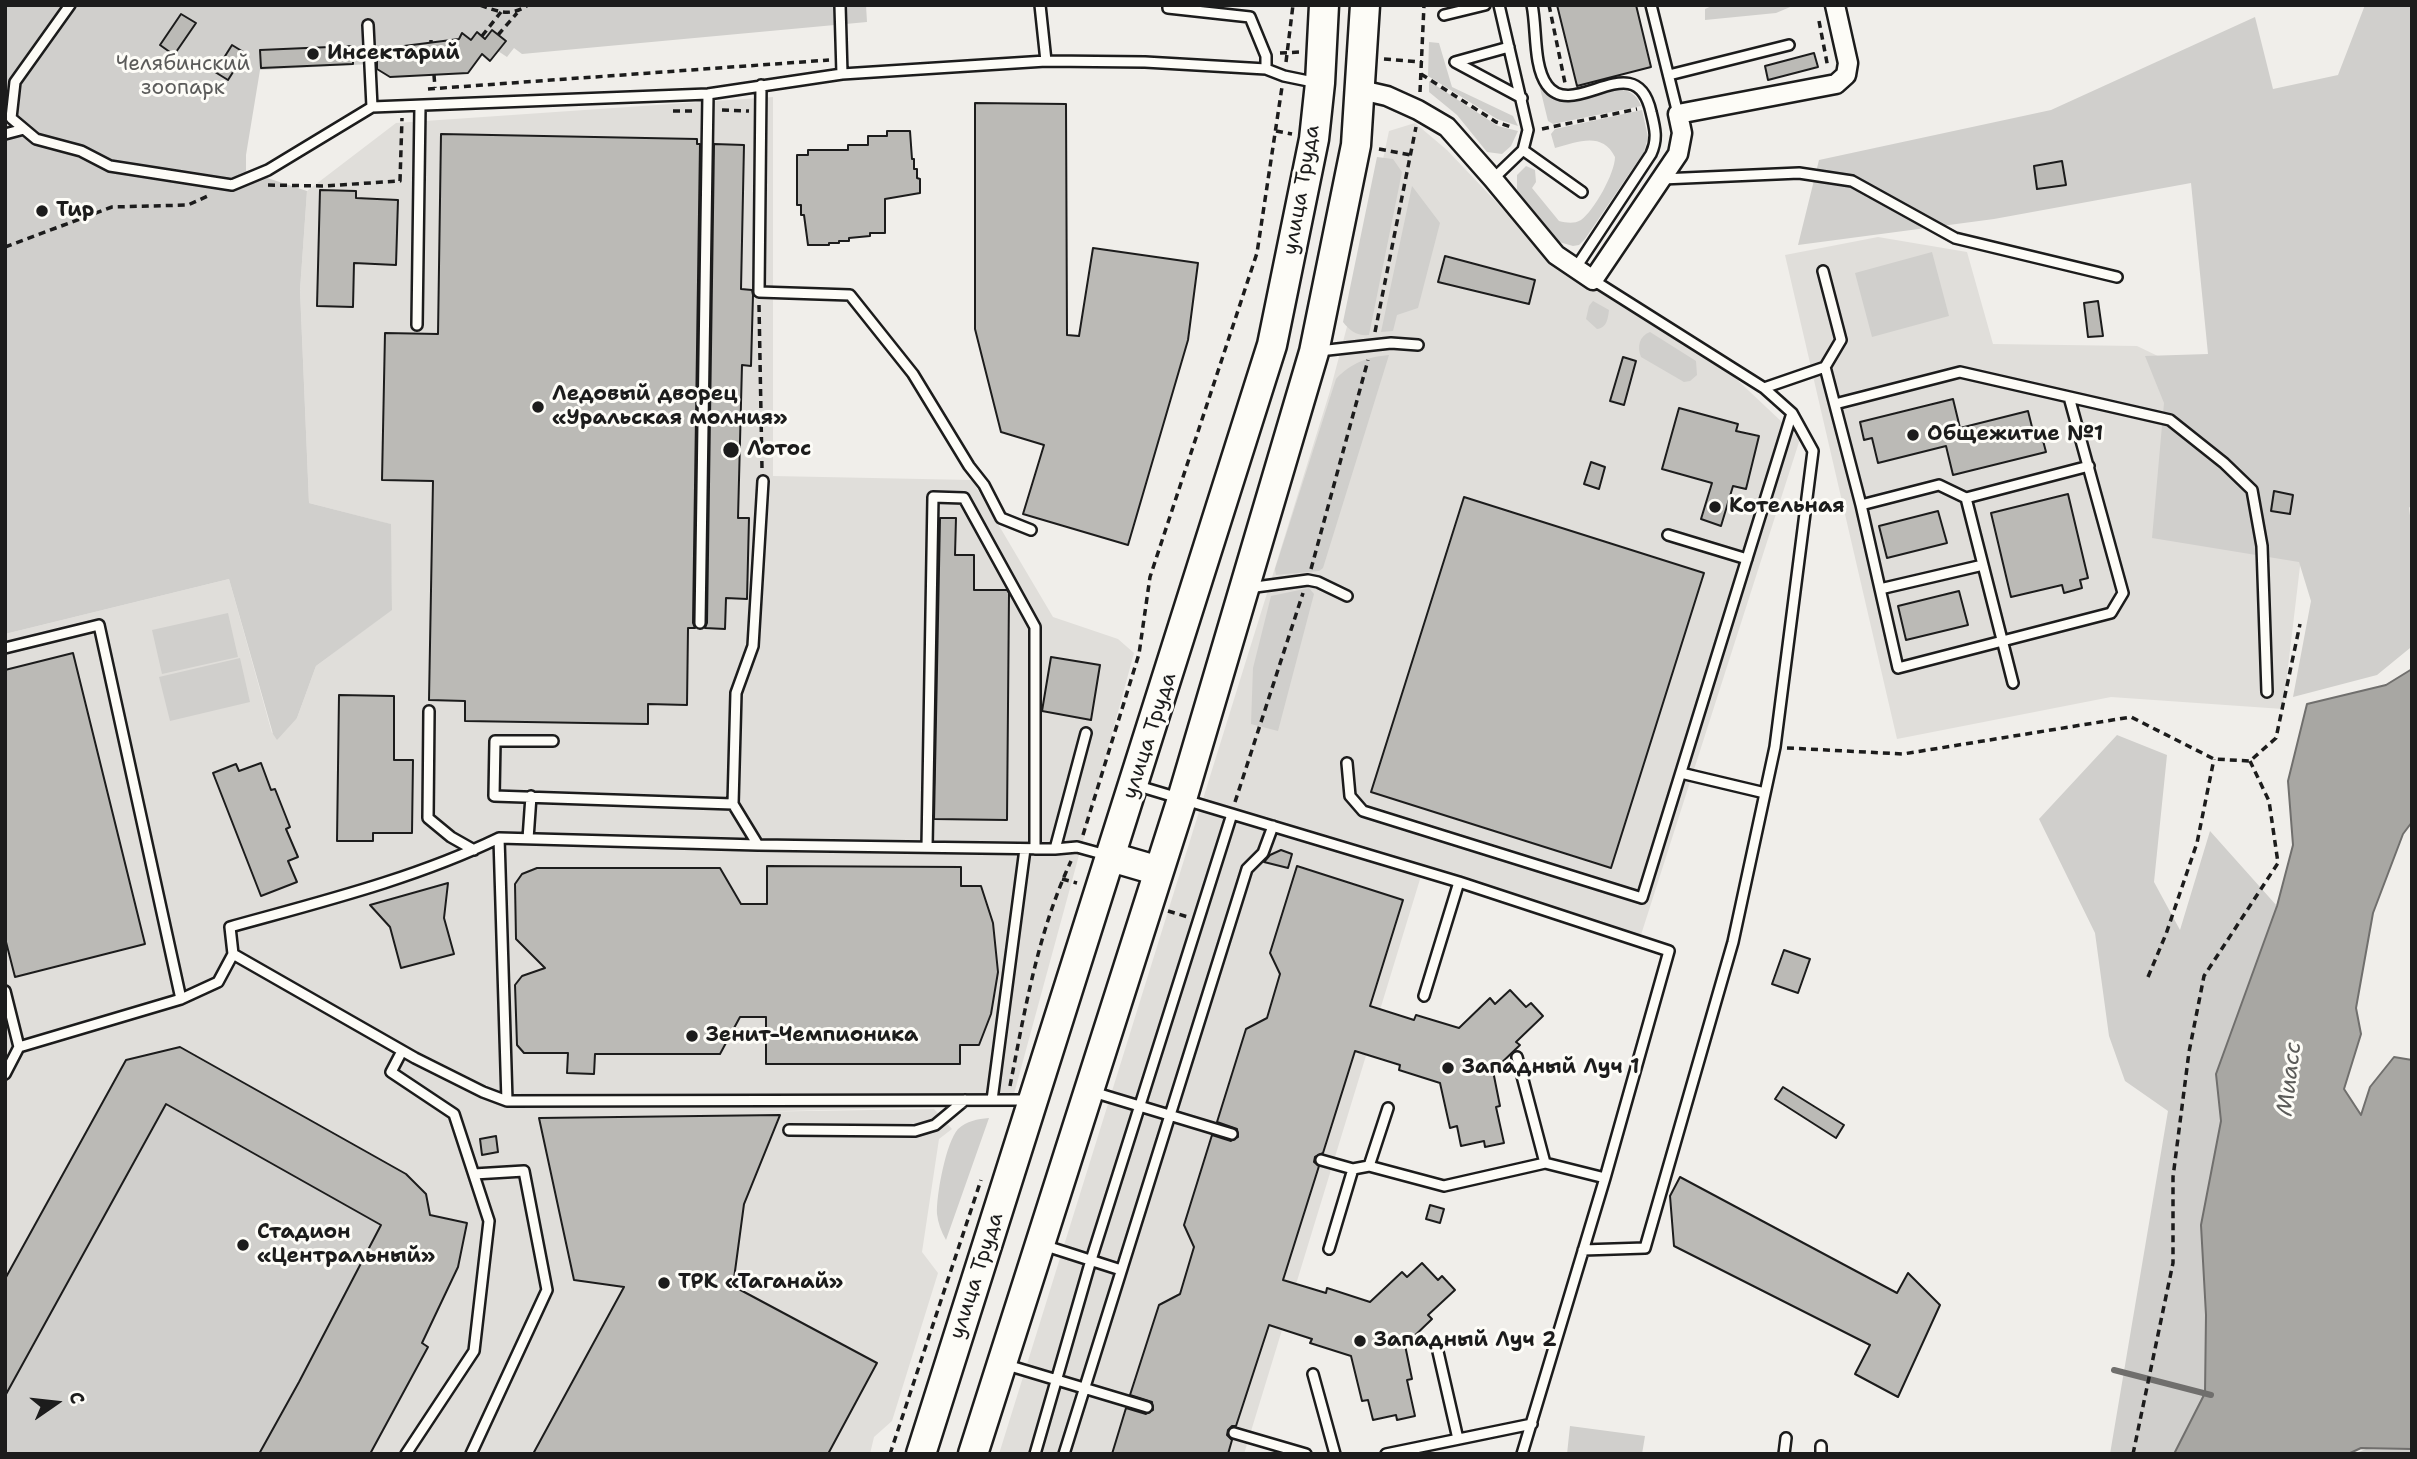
<!DOCTYPE html>
<html>
<head>
<meta charset="utf-8">
<style>
  body { margin:0 }
  #map { position:relative; width:2417px; height:1459px; overflow:hidden; background:#f0eeea; font-family:"Shantell Sans",sans-serif }
  canvas { display:block }
  .frame { position:absolute; inset:0; border:7px solid #1c1c1c; pointer-events:none }
  .north { position:absolute; left:21px; top:1368px; width:70px; height:70px; -webkit-text-stroke:5px #fdfcf7; paint-order:stroke; rotate:76deg; font-size:19px; font-weight:700; line-height:28px; text-align:center; color:#1c1c1c }
  .north::after { content:''; display:block; margin:auto; width:24px; height:32px; background:#1c1c1c; clip-path:polygon(50% 0,100% 100%,50% 72%,0 100%) }
</style>
</head>
<body>
<div id="map">
<canvas width="2417" height="1459"></canvas>
<div class="frame"></div>
<div class="north">С</div>
</div>
<script>
const ctx = document.querySelector('canvas').getContext('2d');
ctx.lineJoin = 'round';
function fillPath(path, color) {
  ctx.fillStyle = color;
  ctx.fill(path, 'evenodd');
}
function stroke(path, color, width, dash) {
  ctx.strokeStyle = color;
  ctx.lineWidth = width;
  ctx.lineCap = dash ? 'butt' : 'round';
  ctx.setLineDash(dash || []);
  ctx.stroke(path);
}
function write(font, color, halo, rows, align = 'center') {
  ctx.font = font + ' "Shantell Sans",sans-serif';
  ctx.lineWidth = 6;
  ctx.setLineDash([]);
  ctx.textBaseline = 'middle';
  ctx.strokeStyle = halo;
  ctx.fillStyle = color;
  for (const [text, x, y, turn = 0] of rows) {
    ctx.save();
    ctx.translate(x, y);
    ctx.rotate((+turn || 0) * Math.PI / 180);
    ctx.textAlign = isNaN(turn) ? turn : align;
    if (halo) ctx.strokeText(text, 0, 0);
    ctx.fillText(text, 0, 0);
    ctx.restore();
  }
}
fillPath(new Path2D(`
  M773,97V476L972,480L1053,617L1118,639L1134,653L1011,1105L746,1112L934,1109L952,1129L939,1139L922,1252L938,1273L892,1421L874,1437L870,1454H5V634L229,579L272,733L297,718L316,666L392,609L390,524L309,503L300,290L307,191L396,123Z
  M1415,123L1447,150L1557,266L1731,374L1800,439L1640,938L1421,876L1244,1454H999L1330,391L1349,319L1389,131Z
  M1878,237L1967,252L1993,344L2137,346L2316,432L2283,709L2111,697L1897,739L1785,255Z`), '#e0deda');
fillPath(new Path2D(`
  M5,5H866L867,22L522,54L514,48L507,57L498,51L490,61L482,54L468,73L390,77L370,64L260,70L246,155V171L307,191L300,290L309,503L391,524L392,610L316,666L297,718L277,740L273,734L229,579L5,634Z
  M1714,5H1795L1776,13L1705,20V9Z
  M2365,5H2412V509L2409,507L2412,533V643L2410,648L2377,675L2293,697L2311,601L2299,562L2152,538L2164,403L2145,356L2208,354L2191,183L1994,219L1798,245L1819,160L2051,110L2255,17L2273,89L2338,75Z
  M1429,42L1439,43L1452,87L1513,116L1518,126L1497,119L1428,76Z
  M1538,80C1565,134 1623,60 1641,106L1553,124L1548,121Z
  M1429,81L1498,126L1518,131L1511,146L1502,154L1487,152L1457,115L1429,92Z
  M1642,110L1648,137L1644,152L1585,239L1579,245L1573,246L1559,242L1517,190V175L1526,166L1535,170L1536,182L1532,188L1559,221C1567,223 1574,224 1581,220C1594,211 1615,173 1615,157C1602,131 1578,142 1555,148L1551,134L1555,129Z
  M1377,157L1393,159L1402,172L1369,335C1357,336 1350,331 1343,322Z
  M1412,186L1440,223L1418,308L1397,315L1393,331L1381,332Z
  M1932,252L1949,316L1872,337L1855,273Z
  M1593,301L1609,310C1608,318 1607,328 1597,329L1586,319L1589,306Z
  M1650,332L1696,361L1697,375L1690,381L1684,382L1641,357C1637,347 1639,336 1650,332Z
  M1389,355L1323,568L1319,571L1276,575L1275,569L1336,379C1351,363 1367,357 1389,355Z
  M1309,588L1314,594L1278,731L1251,724L1253,668L1271,596Z
  M228,613L238,657L162,674L152,630Z
  M240,658L250,702L170,721L159,677Z
  M2117,735L2167,755L2154,882L2180,930L2210,831L2277,906L2216,1074L2221,1121L2201,1225L2206,1315L2205,1393L2174,1454H2110L2168,1111L2125,1081L2109,1036L2095,933L2039,819Z
  M180,1047L406,1174L426,1194L430,1215L467,1223L458,1267L422,1342L428,1347L370,1454H5V1279L126,1060Z
  M989,1118L946,1240C941,1231 938,1223 937,1214C936,1196 946,1142 958,1129C967,1121 977,1119 989,1118Z
  M1570,1426L1645,1436L1642,1454H1567Z
  M2366,1449H2412V1454H2354Z`), '#d0cfcc');
const water = new Path2D(`
  M2412,669V822L2403,834L2373,913L2356,1008L2361,1034L2344,1089L2361,1115L2370,1087L2394,1057L2412,1060V1449L2361,1448L2348,1454H2174L2205,1393L2206,1315L2201,1225L2221,1121L2216,1074L2277,906L2293,845L2288,781L2307,704L2386,685Z`);
fillPath(water, '#a8a7a3');
stroke(water, '#706f6d', 2);
stroke(new Path2D(`
  M2114,1370L2211,1395`), '#706f6d', 6);
const building = new Path2D(`
  M1557,5H1636L1651,67L1577,86Z
  M181,14L196,23L174,55L160,45Z
  M492,30L506,41L490,61L482,54L468,73L390,77L377,69V56L394,54L404,46L459,39L462,33L471,40L477,32L485,39Z
  M232,45L245,53L228,80L215,72Z
  M353,46V64L261,68L260,50Z
  M1814,53L1818,67L1768,80L1765,66Z
  M975,103L1066,104L1067,335L1079,336L1093,248L1198,263L1188,340L1128,545L1023,514L1044,445L1001,432L975,329Z
  M887,131H910L912,159H914V169H917V178L920,179V193L885,199V233H870V236L849,238V241H839V243H829V245H808L804,215H801V205H797V155H808V150H848V145H868V136H887Z
  M441,134L697,139V144H700L693,623L695,628H688L687,705L648,704V724L465,721V701L429,700L433,481L382,480L385,333L438,334Z
  M714,144L744,145L741,289L752,290L753,295L751,366L742,365L738,518H749L747,599L726,598L725,629L705,628L707,623Z
  M2062,161L2066,185L2037,189L2034,166Z
  M320,190L356,191V198L398,200L396,265L354,263L353,307L317,306Z
  M1445,256L1535,280L1529,304L1438,282Z
  M2098,301L2103,336L2088,337L2084,303Z
  M1623,357L1636,361L1624,405L1610,401Z
  M1953,399L1960,428L2028,411L2034,435L2041,433L2046,452L1953,475L1946,446L1878,463L1872,438L1864,440L1860,422Z
  M1679,408L1738,424L1736,431L1759,436L1746,489L1733,486L1721,526L1701,519L1712,483L1662,469Z
  M1591,462L1605,467L1599,489L1584,484Z
  M2274,491L2293,495L2290,514L2271,511Z
  M2068,494L2088,578L2080,580L2082,588L2064,593L2062,585L2011,597L1991,513Z
  M1464,497L1704,573L1611,868L1371,792Z
  M1938,511L1947,543L1887,558L1879,526Z
  M940,518H956L955,555H974V590H1007L1009,593L1007,820L934,819Z
  M1959,591L1968,625L1906,640L1898,606Z
  M73,653L145,944L15,977L5,938V670Z
  M1051,657L1100,665L1091,720L1042,711Z
  M339,695L394,696V760H413L412,833H373V841H337Z
  M261,763L271,790L275,789L290,827L286,829L298,857L288,861L297,882L261,896L213,773L236,764L239,771Z
  M1281,850L1292,854L1288,868L1264,862L1270,855Z
  M767,866L961,867V886H981L993,923L998,972L991,1014L979,1045H960V1064H766V1017H740L720,1054H595L594,1074L567,1073L568,1053H524L517,1045L515,985L522,976L545,968L516,939L515,884L522,874L537,868H720L741,904H767Z
  M1297,866L1403,900L1370,1006L1414,1020L1416,1015L1459,1028L1490,998L1495,1004L1510,990L1526,1007L1531,1003L1543,1016L1516,1042L1520,1045L1493,1071L1500,1106L1496,1107L1504,1143L1485,1147L1484,1141L1461,1146L1457,1126L1450,1128L1440,1083L1399,1070L1400,1065L1355,1051L1323,1153L1315,1157L1314,1162L1319,1166L1283,1280L1326,1293L1327,1288L1370,1302L1402,1272L1407,1277L1422,1263L1438,1280L1442,1276L1455,1290L1428,1315L1432,1319L1405,1345L1412,1379L1407,1380L1415,1416L1397,1420L1396,1415L1373,1420L1368,1400L1362,1401L1351,1356L1310,1343L1312,1339L1269,1325L1236,1426H1232L1228,1430L1227,1435L1232,1440L1228,1454H1112L1126,1408L1146,1414L1153,1410L1152,1402L1130,1395L1159,1305L1180,1294L1194,1247L1184,1225L1212,1135L1231,1141L1238,1137L1237,1129L1217,1122L1246,1029L1267,1018L1280,974L1270,953Z
  M448,883L444,918L454,954L401,968L390,927L370,905Z
  M1784,950L1810,959L1798,993L1772,984Z
  M180,1047L406,1174L426,1194L430,1215L467,1223L458,1267L422,1343L428,1347L370,1454H259L299,1382L381,1225L166,1104L5,1396V1279L126,1060Z
  M1783,1087L1844,1125L1836,1138L1775,1099Z
  M780,1115L744,1204L733,1286L877,1363L828,1454H533L624,1287L574,1280L539,1118Z
  M496,1136L498,1152L482,1155L480,1139Z
  M1680,1177L1897,1293L1908,1273L1940,1305L1898,1397L1855,1374L1870,1345L1674,1246L1670,1196Z
  M1430,1205L1444,1209L1440,1223L1426,1219Z`);
fillPath(building, '#bbbab6');
stroke(building, '#1c1c1c', 2);
const service = new Path2D(`
  M70,5L15,82L11,118L36,139L81,151L110,166L232,185L268,170L372,107L708,94L842,74L1046,61L1145,62L1266,69L1284,76L1318,83
  M840,5L842,74
  M1040,5L1046,61
  M1168,5V8L1250,17L1266,56V69
  M1532,5C1537,28 1533,66 1547,85C1573,122 1636,44 1651,112C1655,128 1658,139 1651,154L1575,269
  M1651,5L1678,114
  M1444,15L1485,5
  M368,25L372,107
  M1509,47L1455,62L1522,98
  M1669,75L1789,45
  M761,85L759,292L850,295L913,374L969,466L984,485L1001,518L1031,530
  M5,134L24,129
  M1523,150L1582,192
  M1493,179L1523,150L1528,130L1499,5
  M1662,179L1799,173L1852,181L1955,238L2117,277
  M1823,271L1841,340L1825,367L1861,505L1898,668L2111,613L2123,593L2069,397
  M417,325L420,106
  M1319,351L1391,343L1418,345
  M1764,388L1825,367
  M1835,404L1960,372L2170,420L2224,463L2252,490L2262,546L2267,692
  M1966,498L2013,683
  M1861,505L1939,485L1966,498L2089,466
  M1668,535L1747,559
  M1248,588L1308,580L1318,582L1347,596
  M1880,589L1983,565
  M700,623L708,94
  M5,648L99,625L181,999
  M429,711L428,818L451,837L474,850
  M553,741H495L494,796L733,804
  M1347,763L1350,796L1363,811L1642,898L1792,413
  M1681,773L1765,793
  M1135,785L1459,882L1669,951L1605,1178L1522,1454
  M499,838L507,1101
  M528,839L531,796
  M758,845L733,804L736,693L753,646L763,481
  M927,847L933,497L964,498L1035,627V849
  M1055,849L1086,733
  M233,954L415,1058L483,1092L507,1101L1027,1100
  M5,991L19,1047
  M1424,996L1459,882
  M402,1051L391,1072L454,1114L489,1221L474,1351L406,1454
  M1517,1057L1545,1163
  M5,1074L19,1047L181,999L218,982L233,954L230,927C320,902 414,879 499,838L758,845L1055,849L1077,847L1106,855
  M1093,1092L1232,1134
  M992,1100L1025,849
  M789,1130L915,1131L935,1125L965,1100
  M1321,1160L1353,1169L1369,1166L1444,1186L1545,1163L1605,1178
  M1369,1166L1388,1108
  M1043,1245L1121,1270
  M1329,1249L1353,1169
  M1583,1250L1645,1248L1733,942L1775,747L1813,451L1792,413L1764,388L1593,280
  M1436,1343L1458,1439
  M1007,1365L1147,1407
  M1313,1374L1335,1454
  M1234,1433L1306,1454
  M471,1454L547,1290L524,1171L474,1174
  M1035,1454L1091,1260L1232,814
  M1064,1454L1247,869L1263,853L1273,826
  M1386,1454L1532,1424
  M1784,1454L1786,1438
  M1821,1454V1446`);
const minor = new Path2D(`
  M1361,90L1387,96L1418,110L1447,127L1493,179L1556,255L1593,280L1678,154L1682,133L1678,114L1836,84L1846,75L1848,63L1835,5`);
const primary = new Path2D(`
  M1111,857L1159,871
  M921,1454L1272,345L1314,139L1320,83L1324,5
  M973,1454L1182,799L1314,352L1356,145L1365,5`);
stroke(service, '#1c1c1c', 14);
stroke(minor, '#1c1c1c', 23);
stroke(primary, '#1c1c1c', 33);
stroke(new Path2D(`
  M480,5C499,12 510,17 528,5
  M1549,5L1565,83
  M1819,21L1828,68
  M498,35L517,13
  M482,36L501,12
  M431,40V42
  M1280,53L1300,52
  M1384,59L1422,62
  M1286,62L1293,5
  M1421,74L1496,122L1514,128
  M434,75L435,88
  M428,89L829,60
  M1420,92L1424,5
  M722,110L749,111
  M673,111H697
  M1542,129L1637,109
  M1276,131L1292,134
  M1379,149L1411,155
  M268,185L323,186L400,181L402,118
  M5,247L112,207L188,205L210,195
  M759,305L762,469
  M1375,332L1416,127
  M1311,569L1368,360
  M1787,748L1903,754L2131,717L2214,759L2250,761L2276,738L2300,624
  M1235,802L1303,593
  M1083,835L1139,654L1150,577L1257,253L1282,87
  M1062,879L1077,883
  M1168,911L1188,917
  M2148,977L2166,934L2197,843L2214,759
  M1010,1086C1025,1009 1038,932 1071,861
  M890,1454L981,1180
  M2133,1454L2173,1263V1177L2189,1052L2204,976L2278,863L2269,801L2250,761`), '#1c1c1c', 3.5, [7, 5]);
stroke(service, '#fdfcf7', 9);
stroke(minor, '#fdfcf7', 18);
stroke(primary, '#fdfcf7', 28);
for (const [x, y, r, color] of [
  [313,54,7,"#1c1c1c"],
  [42,211,7,"#1c1c1c"],
  [538,407,7,"#1c1c1c"],
  [1913,435,7,"#1c1c1c"],
  [731,450,9,"#1c1c1c"],
  [1715,507,7,"#1c1c1c"],
  [692,1036,7,"#1c1c1c"],
  [1448,1068,7,"#1c1c1c"],
  [243,1245,7,"#1c1c1c"],
  [664,1283,7,"#1c1c1c"],
  [1360,1341,7,"#1c1c1c"]
]) {
  const dot = new Path2D();
  dot.arc(x, y, r, 0, 2 * Math.PI);
  ctx.fillStyle = color;
  ctx.fill(dot);
  stroke(dot, '#fdfcf7', 2.5);
}
write('bold 21px', '#1c1c1c', '#fdfcf7', [
  ["Инсектарий",327,54],
  ["Тир",56,211],
  ["Ледовый дворец",552,395],
  ["«Уральская молния»",552,419],
  ["Общежитие №1",1927,435],
  ["Лотос",747,450],
  ["Котельная",1729,507],
  ["Зенит-Чемпионика",706,1036],
  ["Западный Луч 1",1462,1068],
  ["Стадион",257,1233],
  ["«Центральный»",257,1257],
  ["ТРК «Таганай»",678,1283],
  ["Западный Луч 2",1374,1341]
], 'left');
write('21px', '#5b5b5a', '#fdfcf7', [
  ["Челябинский",183,65],
  ["зоопарк",183,89]
]);
write('21px', '#1c1c1c', '#fdfcf7', [
  ["улица Труда",1302,190,-80],
  ["улица Труда",1150,736,-72],
  ["улица Труда",977,1276,-72]
]);
write('italic 23px', '#5b5b59', '#fdfcf7', [
  ["Миасс",2290,1079,-83]
]);
</script>
</body>
</html>
